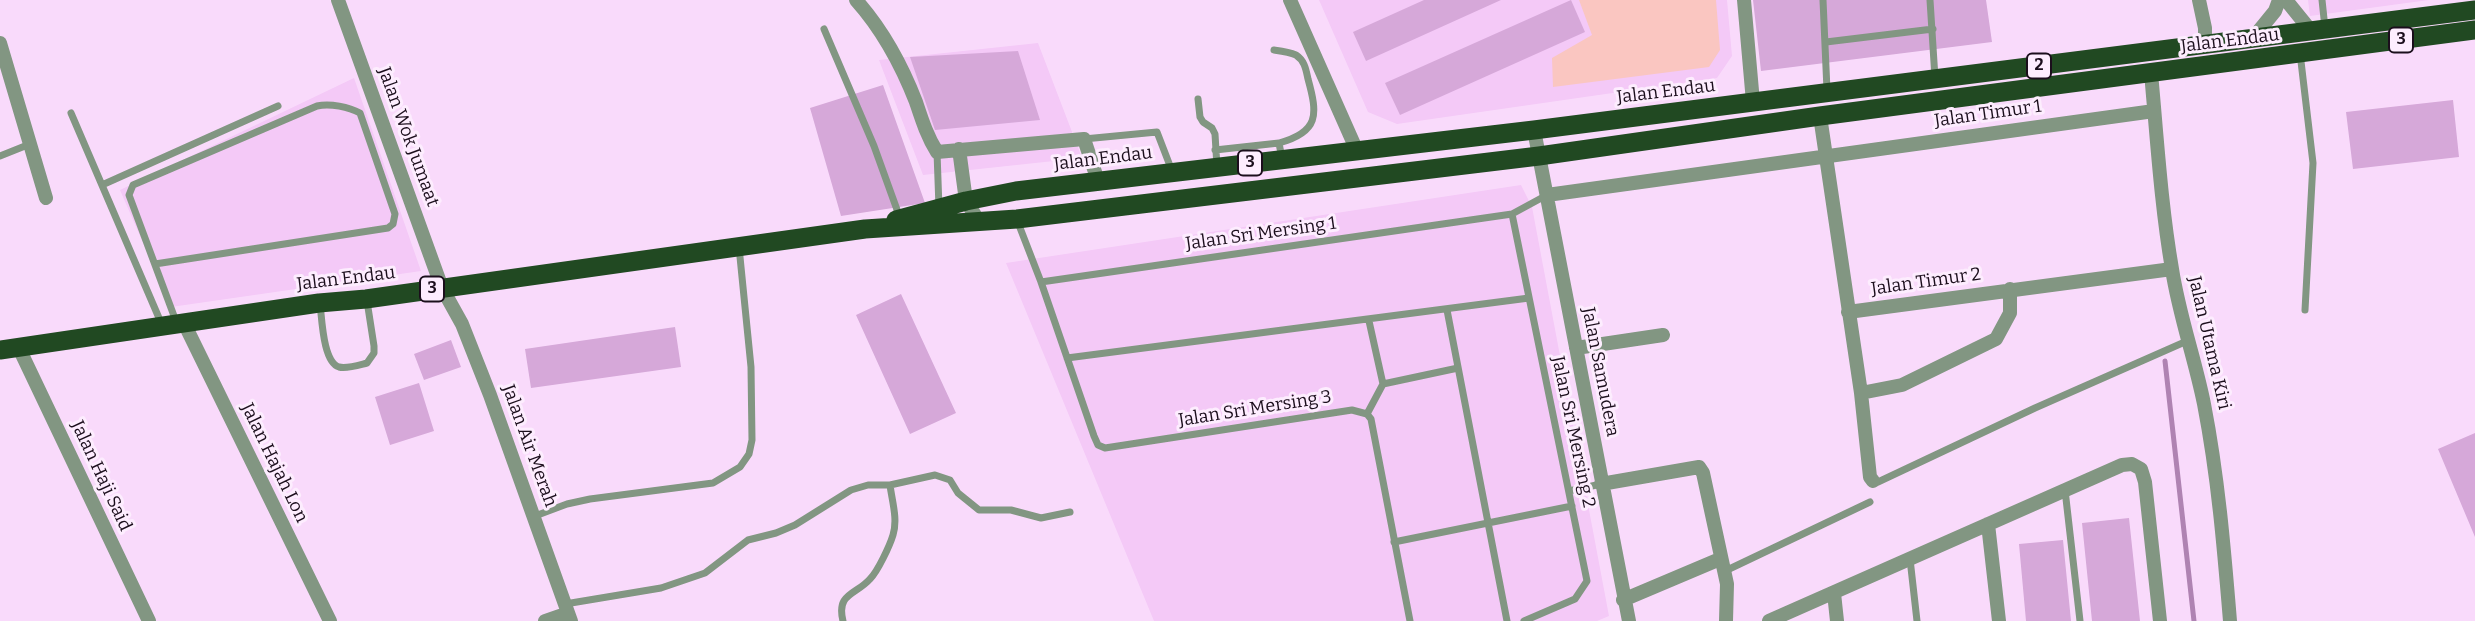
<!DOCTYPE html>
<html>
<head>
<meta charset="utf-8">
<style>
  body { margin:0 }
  canvas { display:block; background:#f9dafb }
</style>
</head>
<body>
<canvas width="2475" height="621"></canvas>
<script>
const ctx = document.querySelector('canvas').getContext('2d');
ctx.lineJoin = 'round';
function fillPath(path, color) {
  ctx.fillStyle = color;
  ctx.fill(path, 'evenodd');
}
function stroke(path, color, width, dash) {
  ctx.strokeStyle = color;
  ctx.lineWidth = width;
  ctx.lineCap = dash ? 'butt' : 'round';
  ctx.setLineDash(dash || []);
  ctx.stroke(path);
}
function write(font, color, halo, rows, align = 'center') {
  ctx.font = font + ' Bitter,serif';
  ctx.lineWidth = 6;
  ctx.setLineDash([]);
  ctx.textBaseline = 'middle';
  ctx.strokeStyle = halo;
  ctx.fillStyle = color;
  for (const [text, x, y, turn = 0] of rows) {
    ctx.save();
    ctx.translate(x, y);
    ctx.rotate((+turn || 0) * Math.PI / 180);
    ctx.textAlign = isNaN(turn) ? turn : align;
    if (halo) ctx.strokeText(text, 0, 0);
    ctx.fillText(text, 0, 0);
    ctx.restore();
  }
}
fillPath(new Path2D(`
  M1319,0H1727L1732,56L1717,78L1397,124L1368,112Z
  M2308,0H2429L2310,16Z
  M1038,43L1082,158L923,175L879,60Z
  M354,78L421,271L171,307L120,190Z
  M1521,185L1532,207L1609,616L1597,621H1154L1006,263Z`), '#f4c9f7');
fillPath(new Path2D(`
  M1579,0H1716L1720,50L1709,67L1553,87L1552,58L1592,35Z`), '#fac6c1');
stroke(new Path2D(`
  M2165,361L2194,621`), '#af83b2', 5);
fillPath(new Path2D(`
  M1424,0H1501L1366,61L1353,32Z
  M1571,0L1585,32L1400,115L1385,83Z
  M1753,0H1986L1992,42L1761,71Z
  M1018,51L1040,120L935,130L910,57Z
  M883,85L925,203L841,216L810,108Z
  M2453,100L2459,157L2353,169L2346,112Z
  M901,294L956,413L910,434L856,315Z
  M675,327L681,367L531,388L525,349Z
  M451,340L461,367L424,380L414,354Z
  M419,383L434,431L390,445L375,397Z
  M2475,433V537L2438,449Z
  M2129,518L2140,621H2092L2082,523Z
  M2063,540L2071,621H2026L2019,544Z`), '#d6a8d9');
stroke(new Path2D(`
  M1823,0L1827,90
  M1930,0L1935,78
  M2322,0L2325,28
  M824,29L874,146L900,218
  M1826,42L1933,29
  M1274,50C1281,51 1289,52 1296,55C1305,61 1306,70 1308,79C1318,115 1319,132 1279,143L1282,159
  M2300,53L2313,163L2305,310
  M1198,99L1200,117L1203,122L1212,128L1215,134L1217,167
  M71,113L162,325
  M1084,139L1157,132L1172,171
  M1215,150L1279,143
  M937,152L939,208
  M0,156L30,144
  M102,185L278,106
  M1512,214L1587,581L1575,599L1524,621
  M1017,220L1041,282L1512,214L1547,195
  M155,264L388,228L393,224L395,214L360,113C349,107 330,103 317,106L133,185L129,195L177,324
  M1041,282L1094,436L1098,445L1105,448L1352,410L1367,414L1371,419L1410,621
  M320,304C322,319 323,362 339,367C347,369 359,365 367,363L374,353V346L367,301
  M1447,310L1507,621
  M1369,321L1383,384L1458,368
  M1067,358L1529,298
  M1367,414L1383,384
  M1873,481L1878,482L2035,408L2187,341
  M2065,490L2080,621
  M1569,491L1601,484
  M535,516L567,504L590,499L713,483L740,467L749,454L752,440L751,367L739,247
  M1394,542L1572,506
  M1910,559L1917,621
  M1725,571L1870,502
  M565,604L661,588L705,573L748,540L776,533L795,525L851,490L868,485H890L935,475L950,480L958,493L979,510H1011L1041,518L1070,512
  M843,621C836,593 856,595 870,579C878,571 890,545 893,535C898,519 892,501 890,485`), '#829682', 7);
stroke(new Path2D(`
  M338,0L442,288L462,324L490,395L571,621
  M856,0C882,29 902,66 916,102C922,120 927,136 937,152L1084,139L1098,181
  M1290,0L1357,151
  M1744,0L1753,102
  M2199,0L2205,28V44
  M2286,0L2311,31
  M2253,38L2275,11L2279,0
  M0,43L46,198
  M2151,73C2157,138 2161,205 2172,269C2179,315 2195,359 2204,404C2218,476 2224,548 2230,621
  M1820,116L1861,393L1870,477L1873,481
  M1534,130L1629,621
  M959,149L966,201L980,223
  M1547,195L2154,111
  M1848,312L2172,269
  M184,323L330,621
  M18,346L149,621
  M1576,348L1663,335
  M1861,393L1902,385L1996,339L2010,313V289
  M1601,484L1699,467L1703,473L1727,584L1726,621
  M1988,524L1999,621
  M1834,593L1837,621
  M1623,600L1720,559
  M545,621L568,613
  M1769,621L2122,465L2132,464L2141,469L2145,482L2160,621`), '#829682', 14);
stroke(new Path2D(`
  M896,220L966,201L1016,191L1534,130L2475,10
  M0,350L319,303L366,299L865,229L1017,219L1539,156L1820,116L2475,30`), '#214922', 19);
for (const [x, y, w] of [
  [2401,40,24],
  [2039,66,24],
  [1250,163,24],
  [432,289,24]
]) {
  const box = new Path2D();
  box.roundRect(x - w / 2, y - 12.5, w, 25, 5);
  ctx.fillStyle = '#fdedfe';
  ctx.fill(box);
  stroke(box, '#1b0e1c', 2);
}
write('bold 16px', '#1b0e1c', null, [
  ["3",2401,40],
  ["2",2039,66],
  ["3",1250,163],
  ["3",432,289]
]);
write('18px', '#1b0e1c', '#fdedfe', [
  ["Jalan Endau",2230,41,-7],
  ["Jalan Endau",1666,92,-7],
  ["Jalan Timur 1",1988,114,-8],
  ["Jalan Wok Jumaat",408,137,70],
  ["Jalan Endau",1103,159,-7],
  ["Jalan Sri Mersing 1",1261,234,-8],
  ["Jalan Endau",346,279,-7],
  ["Jalan Timur 2",1926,282,-8],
  ["Jalan Utama Kiri",2209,343,77],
  ["Jalan Samudera",1600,372,79],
  ["Jalan Sri Mersing 3",1255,409,-9],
  ["Jalan Sri Mersing 2",1573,432,78],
  ["Jalan Air Merah",529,446,70],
  ["Jalan Hajah Lon",274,463,64],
  ["Jalan Haji Said",101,476,65]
]);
</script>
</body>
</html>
